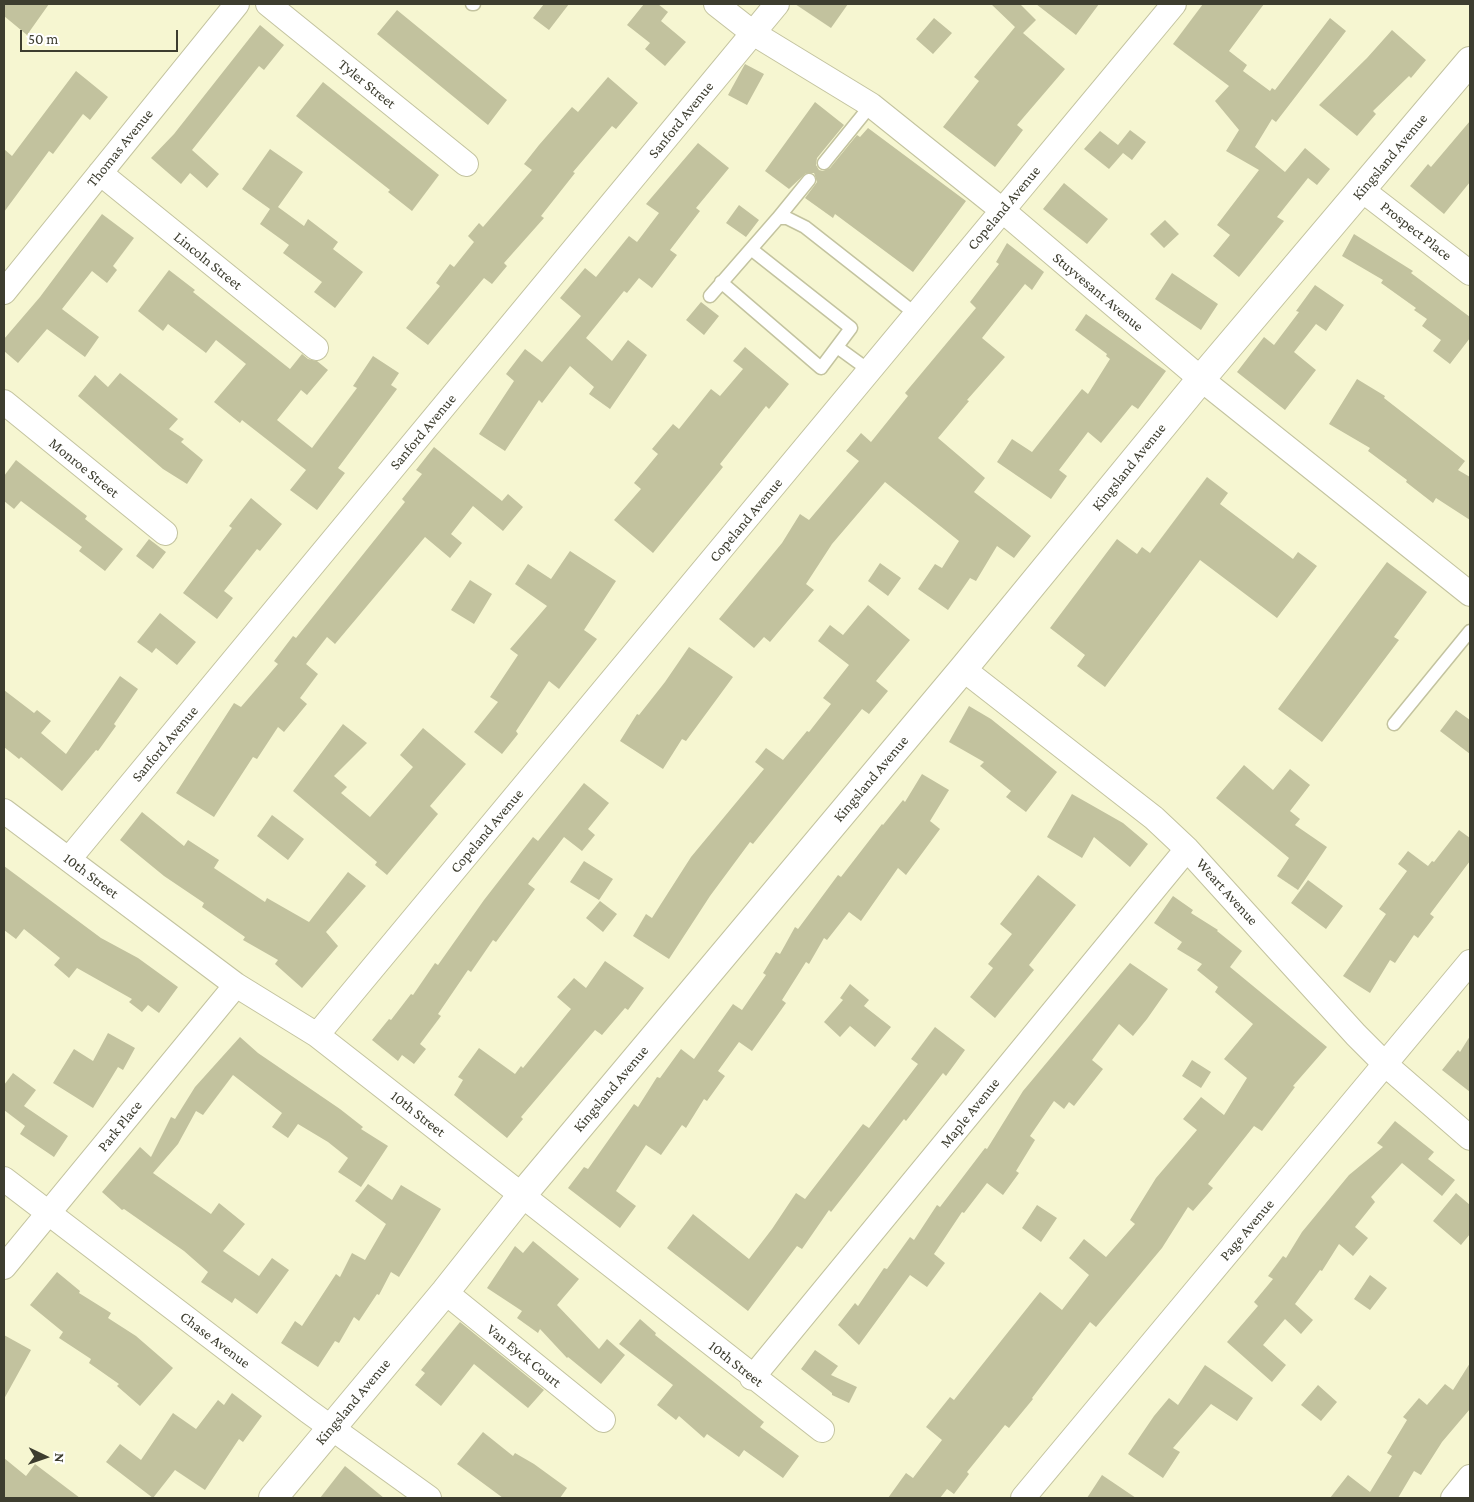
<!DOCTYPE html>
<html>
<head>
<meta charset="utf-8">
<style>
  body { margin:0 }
  #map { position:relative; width:1474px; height:1502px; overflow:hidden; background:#f6f6d1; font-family:"Crimson Pro",serif }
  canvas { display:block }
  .frame { position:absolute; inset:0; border:5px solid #3d3d2f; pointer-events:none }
  .north { position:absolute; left:20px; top:1432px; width:50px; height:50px; -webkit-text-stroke:4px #fff; paint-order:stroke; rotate:93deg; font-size:14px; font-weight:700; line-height:20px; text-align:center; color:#3d3d2f }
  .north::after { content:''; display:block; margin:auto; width:18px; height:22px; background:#3d3d2f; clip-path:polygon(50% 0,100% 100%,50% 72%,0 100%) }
  .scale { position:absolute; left:20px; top:30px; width:158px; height:22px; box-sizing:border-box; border:2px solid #3d3d2f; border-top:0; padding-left:6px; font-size:15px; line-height:18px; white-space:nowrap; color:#3d3d2f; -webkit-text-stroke:4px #fff; paint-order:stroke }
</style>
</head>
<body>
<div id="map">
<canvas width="1474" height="1502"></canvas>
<div class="frame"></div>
<div class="north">N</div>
<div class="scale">50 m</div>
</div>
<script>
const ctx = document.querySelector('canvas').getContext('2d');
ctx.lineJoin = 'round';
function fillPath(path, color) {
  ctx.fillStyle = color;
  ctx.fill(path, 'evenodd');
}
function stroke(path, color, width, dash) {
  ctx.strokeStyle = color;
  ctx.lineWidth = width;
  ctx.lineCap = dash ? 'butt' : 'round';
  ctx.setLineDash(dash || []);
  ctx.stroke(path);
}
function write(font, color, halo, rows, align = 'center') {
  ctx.font = font + ' "Crimson Pro",serif';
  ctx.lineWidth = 5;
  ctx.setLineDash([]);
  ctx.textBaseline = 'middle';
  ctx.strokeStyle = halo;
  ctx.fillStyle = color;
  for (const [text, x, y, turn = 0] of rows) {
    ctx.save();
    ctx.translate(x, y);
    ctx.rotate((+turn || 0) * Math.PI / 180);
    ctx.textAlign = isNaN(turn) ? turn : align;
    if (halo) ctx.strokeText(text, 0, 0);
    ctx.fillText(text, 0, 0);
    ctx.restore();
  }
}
fillPath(new Path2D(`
  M4,4H49L27,35L4,16Z
  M544,4H569L549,30L533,18Z
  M644,4H658L668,12L661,21L686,42L665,66L645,49L650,43L627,25Z
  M795,4H848L831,28Z
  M991,4H1020L1036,20L1023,33L1065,69L1017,125L1023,130L995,167L943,127L979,81L974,77L1015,27Z
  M1036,4H1099L1076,35Z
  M1203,4H1264L1229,51L1247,65L1243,71L1270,91L1272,88L1275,90L1330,18L1346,31L1276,122L1272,119L1255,147L1285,172L1305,148L1330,169L1317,185L1308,178L1277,217L1284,221L1239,277L1213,256L1230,235L1217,225L1259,170L1226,151L1239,130L1215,101L1229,86L1173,44Z
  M397,10L507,100L488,125L377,34Z
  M934,18L952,33L933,54L916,39Z
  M260,25L284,45L264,70L259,66L192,150L219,174L207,188L190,173L181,184L151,158L174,134Z
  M1392,30L1426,60L1411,78L1409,76L1373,111L1376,114L1357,136L1319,105L1367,58Z
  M745,64L764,74L747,105L728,95Z
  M76,71L108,97L90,120L83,114L53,154L49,151L4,212V149L12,156Z
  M608,77L638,103L616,129L612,126L573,172L575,173L541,216L544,218L504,263L507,266L492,284L484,278L428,345L406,328L440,286L436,283L450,264L454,267L474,242L468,236L479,223L483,227L532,170L524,164L539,145L572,107L578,112Z
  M323,82L439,175L412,211L388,192L390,190L296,116Z
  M815,102L844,125L817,158L816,165L819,170L823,171L830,168L857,135L860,137L868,128L966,201L913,272L835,214L833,218L805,198L817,182L814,173H806L789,189L765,171Z
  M1470,121V182L1444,214L1410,186L1428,164L1431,167Z
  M1130,130L1146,142L1132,160L1123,153L1109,169L1084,149L1100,131L1118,145Z
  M698,143L729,168L696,208L700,211L670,250L677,255L652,288L639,278L627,293L624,291L586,338L612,361L628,340L647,355L610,409L589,394L594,387L570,366L542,403L539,400L505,451L479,434L514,381L506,374L525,349L542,362L581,316L560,298L585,268L596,277L629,236L637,242L659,213L646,204Z
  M270,149L303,172L278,207L304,226L308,219L338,242L333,249L363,272L335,308L314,292L322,282L283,253L289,245L260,224L270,209L242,189Z
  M1064,183L1108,219L1087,244L1043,209Z
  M739,205L759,220L746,237L726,223Z
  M102,214L134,238L113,266L117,270L107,283L92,271L62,309L99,337L85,357L47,329L18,363L4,351V339L40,297Z
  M1165,220L1179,234L1164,248L1150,234Z
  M1354,234L1413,271L1411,273L1470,317V338L1450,364L1433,351L1441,340L1422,326L1427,319L1414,310L1416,308L1381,283L1383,280L1342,256Z
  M1007,243L1044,272L1032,290L1025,284L982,338L1005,357L967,400L969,401L938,438L985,478L974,492L1031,536L1014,558L997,546L976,581L970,578L948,610L918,589L935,564L942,568L959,541L885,482L832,544L806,584L814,590L770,642L764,637L754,648L719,619L782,543L800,514L809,520L859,461L846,451L861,433L871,442L908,396L905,393L976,308L970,302L999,264L996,262Z
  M169,270L195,290L193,292L290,369L302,354L308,359L317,361L328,370L307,395L301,390L277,420L312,448L357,388L353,386L373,356L399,373L391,385L397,389L338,468L345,473L317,510L290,490L306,470L242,420L240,423L214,402L246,364L216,340L206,353L168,324L163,331L138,311Z
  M1172,273L1218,304L1201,330L1155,299Z
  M1315,285L1344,305L1326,331L1316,324L1294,352L1316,370L1285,410L1237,372L1264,337L1274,345L1299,312L1296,311Z
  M701,302L719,316L704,335L686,320Z
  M1086,314L1166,371L1138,409L1132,405L1101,443L1088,432L1059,470L1067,476L1051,499L997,462L1012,439L1032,452L1082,389L1088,394L1110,359L1106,356L1107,354L1075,330Z
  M745,347L789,384L769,409L766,406L720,464L723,467L653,553L614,520L641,489L634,483L658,454L652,449L673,424L679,429L711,389L720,396L743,369L733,361Z
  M120,373L178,419L169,429L184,439L181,442L203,460L187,484L163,469L78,396L95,375L108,387Z
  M1357,379L1385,396L1384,398L1465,461L1458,470L1470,477V520L1436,498L1433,503L1406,482L1407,480L1368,451L1370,448L1329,424Z
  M434,447L502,501L508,494L523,507L503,531L473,506L451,534L462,543L450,558L425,537L335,644L327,637L306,664L318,674L300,698L307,704L284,732L278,727L257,759L253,757L214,817L176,793L234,703L241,707L278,664L274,661L293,636L296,638L405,502L402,499L422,474L416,470Z
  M16,460L87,516L85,519L123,549L105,571L79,551L82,547L21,501L14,509L4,501V476Z
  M1207,477L1228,493L1220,504L1293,559L1298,552L1317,566L1277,618L1200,560L1105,687L1077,666L1085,655L1050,628L1117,539L1137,554L1142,547L1150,553Z
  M251,498L282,524L260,551L257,549L224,591L233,598L217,619L183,593L232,528L229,526Z
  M149,539L166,552L153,569L136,556Z
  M570,551L616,581L584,630L597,639L559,689L549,681L516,731L518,734L502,754L474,732L498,702L490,697L518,655L510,649L547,606L515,584L528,564L551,579Z
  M1387,562L1427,592L1394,637L1399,640L1322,742L1278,709Z
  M880,563L901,578L888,596L868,581Z
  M470,580L492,594L474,624L451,610Z
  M868,605L910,640L876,681L888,691L869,714L862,709L753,844L750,842L710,896L669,959L633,936L646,914L652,918L691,857L764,769L755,762L766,748L783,760L807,731L809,732L831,704L823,698L849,665L818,641L830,625L843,635Z
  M160,613L196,642L177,665L156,648L152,653L137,642Z
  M689,647L733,677L686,741L682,739L663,769L620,741L637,714L639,715L665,682Z
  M120,676L138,689L114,724L116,726L98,751L96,750L62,791L21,757L19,759L4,747V690L34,713L37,710L51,721L41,733L66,754Z
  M969,706L991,719L1057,772L1026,812L1006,797L1011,791L980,766L984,762L949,742Z
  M1456,710L1470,720V754L1440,731Z
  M343,724L367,743L334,776L347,787L341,793L370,817L413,767L400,755L423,728L466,764L430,806L438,814L387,875L375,865L377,862L293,791Z
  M1244,765L1273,790L1290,769L1310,785L1290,811L1300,819L1295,825L1327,847L1298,890L1277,876L1289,858L1216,798Z
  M922,774L949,790L930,821L940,829L906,875L898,868L861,921L849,912L827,940L824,938L809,964L806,962L782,1000L786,1003L752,1051L739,1042L718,1071L725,1076L707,1101L704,1099L686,1128L682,1125L661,1155L646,1145L616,1191L636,1206L620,1228L568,1188L584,1167L588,1169L634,1104L638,1107L657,1077L660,1078L681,1049L694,1059L733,1004L742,1010L766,975L763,973L776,952L780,954L795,927L798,929L838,875L841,877L882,824L883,825L903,800L905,802Z
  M584,783L609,803L588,829L595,835L582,851L564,837L528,884L535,889L496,942L493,940L471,972L468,970L438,1014L441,1016L420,1044L426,1049L414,1064L402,1055L398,1061L372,1040L389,1019L391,1020L411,994L413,995L435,963L438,965L484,900L533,837L538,841Z
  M1072,794L1123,823L1148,844L1130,867L1094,837L1082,858L1047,837Z
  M142,812L184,846L188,840L219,860L214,868L265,902L267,898L309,922L348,872L366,886L326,932L338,946L302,988L275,964L278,960L243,940L245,937L202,907L204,903L164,876L120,840Z
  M272,815L304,839L288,860L257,836Z
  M1459,830L1470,838V861L1430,914L1434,917L1418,938L1414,935L1395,963L1390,960L1370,993L1343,976L1386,914L1379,909L1407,871L1398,864L1408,851L1428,866L1432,861L1434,862Z
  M584,861L613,879L599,900L570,882Z
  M4,866L101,938L138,958L178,987L159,1013L148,1005L142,1012L129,1002L132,999L77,968L69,978L54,965L60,958L24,929L16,939L4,930Z
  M1038,875L1076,905L1029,965L1034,970L995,1018L970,997L993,968L988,964L1012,934L1000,924Z
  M1308,880L1343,906L1326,929L1291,903Z
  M1173,896L1193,910L1191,913L1218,930L1217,931L1242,951L1230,967L1327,1047L1293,1086L1295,1087L1262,1131L1254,1126L1208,1184L1213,1188L1193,1211L1188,1207L1162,1248L1096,1327L1090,1322L1032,1398L1033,1399L1009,1428L1005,1425L967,1472L969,1474L954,1494L947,1489L940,1498H888L906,1473L913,1478L942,1440L926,1427L950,1397L954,1400L1040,1292L1062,1310L1089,1275L1069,1258L1084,1239L1106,1257L1135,1224L1130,1220L1156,1178L1197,1130L1183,1119L1201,1097L1224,1115L1247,1078L1224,1059L1253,1024L1215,992L1218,987L1197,970L1202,964L1177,949L1182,942L1154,923Z
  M600,901L617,914L603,932L586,918Z
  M605,961L644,988L628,1010L625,1008L602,1035L595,1030L521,1117L523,1119L507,1138L454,1095L463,1080L458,1077L479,1048L515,1074L521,1066L523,1068L571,1009L557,997L574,978L586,988Z
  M1130,963L1168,989L1147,1019L1133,1036L1119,1024L1092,1060L1103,1069L1074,1106L1069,1102L1064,1109L1054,1101L1030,1136L1035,1140L1016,1171L1019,1173L1003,1195L987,1183L964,1213L962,1212L934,1254L945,1263L927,1287L910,1275L859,1345L838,1325L855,1303L858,1306L884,1268L887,1269L910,1237L914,1240L937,1205L940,1207L985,1148L987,1149L1023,1091Z
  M850,984L869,1000L864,1006L891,1027L875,1047L850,1026L840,1037L824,1022L843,1000L840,998Z
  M935,1027L965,1050L946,1076L943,1073L906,1121L904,1119L831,1212L829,1210L802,1249L797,1246L748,1311L667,1248L693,1214L749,1259L772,1229L796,1193L805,1199L863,1124L869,1128L918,1064L911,1059Z
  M108,1033L135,1048L123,1070L118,1067L93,1108L53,1083L74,1049L93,1061Z
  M1470,1036V1092L1442,1070L1458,1050L1460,1052Z
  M240,1037L258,1053L340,1109L363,1127L361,1129L388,1146L361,1187L338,1172L348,1158L328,1142L298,1124L288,1138L272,1127L282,1113L233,1075L203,1115L196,1111L178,1144L153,1173L211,1214L219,1203L245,1224L223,1251L259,1276L272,1258L289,1270L257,1314L235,1298L232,1303L201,1282L208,1272L184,1251L124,1209L122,1210L102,1192L140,1147L151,1157L171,1117L175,1119L195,1087Z
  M1192,1060L1211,1072L1201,1088L1182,1076Z
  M13,1073L36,1090L24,1106L68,1136L54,1157L20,1134L25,1126L4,1110V1085Z
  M1395,1121L1434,1152L1428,1159L1455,1180L1442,1196L1402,1163L1371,1197L1375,1202L1355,1227L1368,1238L1353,1256L1339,1244L1322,1271L1320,1270L1295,1304L1313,1320L1301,1334L1285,1319L1263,1345L1286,1365L1272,1382L1227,1342L1258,1306L1254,1302L1273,1279L1268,1276L1283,1256L1286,1258L1302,1232L1349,1175L1383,1147L1377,1143Z
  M368,1184L392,1200L401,1185L441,1209L399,1277L391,1272L379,1295L377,1294L359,1321L354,1317L339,1343L335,1341L318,1367L281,1343L295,1321L302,1326L336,1274L340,1277L352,1253L365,1260L386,1224L355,1201Z
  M1456,1193L1470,1205V1234L1461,1245L1433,1221Z
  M1037,1205L1057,1218L1041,1242L1022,1228Z
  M533,1241L579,1279L557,1305L599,1349L607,1339L625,1355L601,1384L568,1357L567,1358L540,1329L538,1333L517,1318L522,1311L487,1288L515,1246L523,1253Z
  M57,1272L80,1291L79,1293L111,1313L108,1318L136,1336L173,1368L140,1406L117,1386L119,1384L89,1363L91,1359L59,1338L63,1332L30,1305Z
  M1370,1275L1387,1288L1370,1310L1354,1299Z
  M640,1319L656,1333L655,1335L764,1422L760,1427L799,1456L783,1478L744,1450L739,1457L707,1434L704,1438L679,1416L676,1420L657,1405L673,1385L619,1344Z
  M460,1322L544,1390L528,1408L474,1364L441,1406L415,1385L425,1373L421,1370Z
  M4,1335L31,1350L4,1399Z
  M815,1350L838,1366L831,1375L857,1387L849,1403L832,1395V1393L801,1369Z
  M1470,1363V1409L1442,1442L1421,1475L1414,1471L1398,1498H1330L1348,1475L1370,1492L1392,1456L1387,1453L1407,1420L1403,1417L1419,1398L1427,1405L1445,1384L1453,1390Z
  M1205,1365L1253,1398L1237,1421L1211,1404L1173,1448L1180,1452L1163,1478L1128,1454L1154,1416L1169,1398L1178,1405Z
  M1318,1385L1337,1402L1321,1421L1301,1405Z
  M232,1393L262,1416L243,1442L239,1439L205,1490L175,1470L153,1498L106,1462L120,1444L141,1460L173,1413L196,1429L218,1400L224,1405Z
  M483,1432L513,1456L515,1453L534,1464L567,1488L560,1498H503L457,1464Z
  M4,1458L26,1476L35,1464L80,1498H4Z
  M345,1466L384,1498H320Z
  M1102,1475L1136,1498H1087Z`), '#c2c29e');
const service = new Path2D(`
  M472,4H474
  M824,163L871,105
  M778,218L809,180
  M721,282L821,368L851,328L751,249
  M710,296L778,218H787L805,227L917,315
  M837,347L870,371
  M1394,724L1470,631`);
const minor = new Path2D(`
  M268,4L466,164
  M716,4L753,33L871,105L1002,210L1201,379L1470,594
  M100,173L316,348
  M1362,190L1470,273
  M4,292L237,4
  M4,402L165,533
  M963,669L1154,818L1187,849L1356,1035L1386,1065L1470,1138
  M4,811L236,985L317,1035L822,1430
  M69,859L777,4
  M317,1035L1174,4
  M4,1179L308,1411L429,1498
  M4,1267L236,985
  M445,1292L603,1420
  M752,1378L1187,849
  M1023,1498L1470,962
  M1453,1498L1470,1477`);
const secondary = new Path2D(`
  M273,1498L445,1292L522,1195L963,669L1201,379L1470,61`);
stroke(service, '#c3c39f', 15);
stroke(minor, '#c3c39f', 26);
stroke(secondary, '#c3c39f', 30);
stroke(service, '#fff', 12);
stroke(minor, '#fff', 24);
stroke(secondary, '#fff', 28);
write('15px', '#3d3d2f', '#fff', [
  ["Tyler Street",367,84,39],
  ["Sanford Avenue",681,120,-51],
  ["Thomas Avenue",120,148,-51],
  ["Kingsland Avenue",1390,157,-50],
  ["Copeland Avenue",1004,208,-50],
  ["Prospect Place",1416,231,38],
  ["Lincoln Street",208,261,39],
  ["Stuyvesant Avenue",1098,292,40],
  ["Sanford Avenue",423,432,-50],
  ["Kingsland Avenue",1129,467,-51],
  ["Monroe Street",84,468,39],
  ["Copeland Avenue",746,520,-50],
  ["Sanford Avenue",165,744,-50],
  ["Kingsland Avenue",871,779,-50],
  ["Copeland Avenue",487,831,-50],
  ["10th Street",91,876,37],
  ["Weart Avenue",1227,892,48],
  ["Kingsland Avenue",611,1089,-50],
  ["Maple Avenue",970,1113,-51],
  ["10th Street",418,1114,38],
  ["Park Place",120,1126,-51],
  ["Page Avenue",1247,1230,-50],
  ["Chase Avenue",215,1340,37],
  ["Van Eyck Court",524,1356,39],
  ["10th Street",736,1364,38],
  ["Kingsland Avenue",353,1402,-50]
]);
</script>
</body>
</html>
